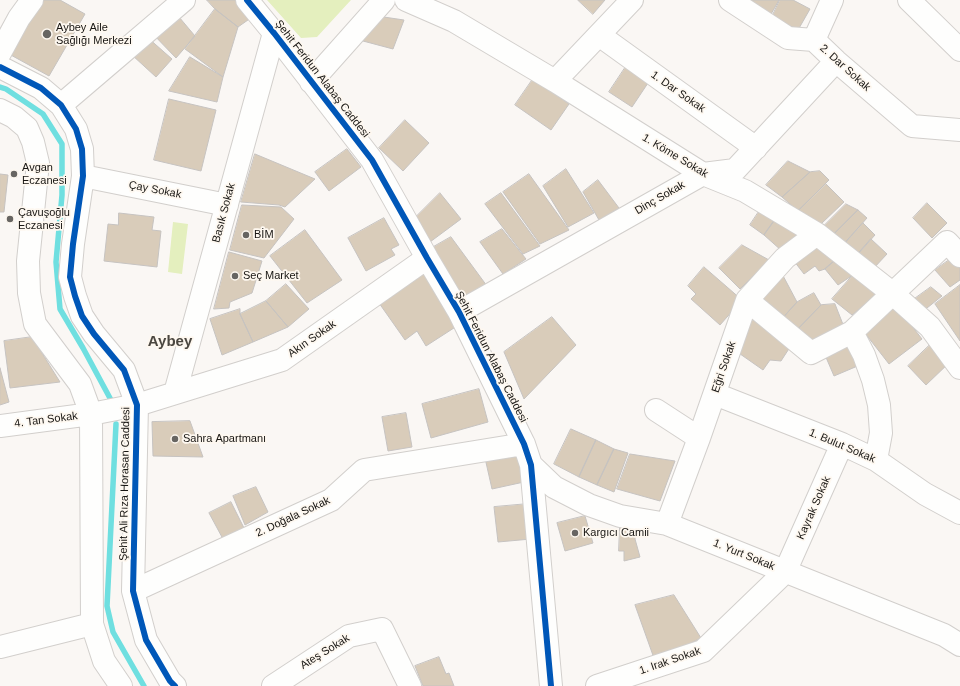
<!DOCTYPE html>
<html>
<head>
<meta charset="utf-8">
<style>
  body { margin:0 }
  canvas { display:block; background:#faf7f4 }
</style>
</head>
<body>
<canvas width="960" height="686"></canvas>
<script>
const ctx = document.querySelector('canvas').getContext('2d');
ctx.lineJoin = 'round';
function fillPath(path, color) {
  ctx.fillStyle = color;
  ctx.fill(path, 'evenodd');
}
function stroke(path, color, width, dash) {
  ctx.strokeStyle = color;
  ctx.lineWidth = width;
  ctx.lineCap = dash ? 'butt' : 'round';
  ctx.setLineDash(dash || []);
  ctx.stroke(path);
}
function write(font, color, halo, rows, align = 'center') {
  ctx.font = font + ' Arial,sans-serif';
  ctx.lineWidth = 3.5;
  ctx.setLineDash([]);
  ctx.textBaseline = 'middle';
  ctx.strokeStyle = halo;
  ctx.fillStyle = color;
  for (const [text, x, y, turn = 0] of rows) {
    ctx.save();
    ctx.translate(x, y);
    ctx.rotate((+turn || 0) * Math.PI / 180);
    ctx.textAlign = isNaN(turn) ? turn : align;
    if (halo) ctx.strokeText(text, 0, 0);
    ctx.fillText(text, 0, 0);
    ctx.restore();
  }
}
fillPath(new Path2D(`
  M267,0H351L317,37L301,38Z
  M173,222L188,224L182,274L168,272Z`), '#e4efbe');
stroke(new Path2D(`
  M0,87L6,89L43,114L62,144V195L56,262L60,309L83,348L111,400
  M116,424L107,606L113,632L144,686`), '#6fdfe0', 5.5);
const building = new Path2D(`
  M40,0H60L85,14L49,76L9,54Z
  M207,0H241L255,15L238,27L215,9Z
  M578,0H605L593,14Z
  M746,0H779L770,16Z
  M780,0H793L810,9L798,30L772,17Z
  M215,9L238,27L223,77L185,49Z
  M174,11L195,36L176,58L150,31Z
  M377,16L404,20L393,49L363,41Z
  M147,37L172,59L156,77L132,55Z
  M190,57L223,77L217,102L169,91Z
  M627,65L650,80L632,107L609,92Z
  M533,79L569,104L551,130L515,105Z
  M169,99L216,110L201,171L154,160Z
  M405,120L429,143L403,171L379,148Z
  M347,149L361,167L329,191L315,172Z
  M255,154L315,179L285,207L279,205L241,202Z
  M788,161L810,172L782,197L766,185Z
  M566,169L594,213L568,227L543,186Z
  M820,171L829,180L798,211L782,197L810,172Z
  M0,174L8,175L4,212H0Z
  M529,174L569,230L540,244L503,192Z
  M598,180L619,208L599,220L583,192Z
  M826,184L844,202L821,224L798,211Z
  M440,193L461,219L430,242L416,217Z
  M501,193L540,246L523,254L485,204Z
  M927,203L947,223L932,238L913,218Z
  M764,204L779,214L764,235L750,225Z
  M846,204L858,210L833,235L824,226Z
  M242,205L281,207L294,219L264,258L230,250Z
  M858,210L867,218L845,243L833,235Z
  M119,213L154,217L152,230L161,231L157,267L104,261L108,224L118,225Z
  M779,214L801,230L782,251L764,235Z
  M384,218L399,245L391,249L395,255L366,271L348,238Z
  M863,223L875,235L858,254L845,243Z
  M502,229L526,259L503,274L480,242Z
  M305,230L342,280L307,303L270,256Z
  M451,237L487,286L460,300L430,249Z
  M871,239L887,254L873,269L858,254Z
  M820,241L840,256L825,269L819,271L815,266L804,274L794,261Z
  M742,245L769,260L740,289L719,268Z
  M229,252L262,261L252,293L230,302L229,308L214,309Z
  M840,256L853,275L838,285L825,269Z
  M955,256L960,263V280L950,287L935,270Z
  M704,267L742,300L720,325L691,299L696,294L688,286Z
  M426,270L457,326L426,346L417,331L405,340L379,303Z
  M780,270L797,302L779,322L754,299Z
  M853,275L876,295L852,315L832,299Z
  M286,284L309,309L288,327L266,301Z
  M960,285V341L935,304Z
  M931,287L942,296L922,312L913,300Z
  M814,293L821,305L792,335L779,322L797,302Z
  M266,301L288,327L253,342L240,314Z
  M894,303L922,339L889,364L861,328Z
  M835,304L844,327L806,342L792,335L821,305Z
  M240,309V314L253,342L222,355L210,319Z
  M756,315L794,341L781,361L770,360L763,370L733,349Z
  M552,317L576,345L524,399L504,352Z
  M32,337L60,382L10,388L4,341Z
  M848,337L860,365L834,376L822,348Z
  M933,342L951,361L926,385L908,366Z
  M0,368L9,402L0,405Z
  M479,389L488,422L431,438L422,404Z
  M406,413L412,447L388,451L382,417Z
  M190,421L203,457L153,456L152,422Z
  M571,429L596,440L579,477L554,464Z
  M596,440L614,449L597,485L579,477Z
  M614,449L628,453L614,492L597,485Z
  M517,450L524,482L492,489L485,458Z
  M630,454L675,461L660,501L617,489Z
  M256,487L268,512L245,525L233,496Z
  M231,502L244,528L223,539L209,513Z
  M528,504L531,539L498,542L494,507Z
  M585,516L593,543L565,551L557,523Z
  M620,526L636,527L635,539L640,557L624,561V551H619Z
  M674,595L701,638L655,661L635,605Z
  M439,657L446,674L449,673L454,686H423L415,666Z`);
fillPath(building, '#d9ccba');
stroke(building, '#c6c3c1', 1);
const minor = new Path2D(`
  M247,0L274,33L372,160L427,258L459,312L524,444L531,465L551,686
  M406,0L454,21L555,81L703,174L745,191L817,234L892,293L930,327L960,368
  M730,0L788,38L814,40L836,61L912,126L960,130
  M909,0L960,50
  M599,35L756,148
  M814,40L832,0
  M0,53L19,18L32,0
  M0,67L41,88L61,105L76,129L82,149L83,176L73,244L70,277L75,296L82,316L94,334L124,370L137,405L133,591L146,640L170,681L175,686
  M555,81L632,0
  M311,82L384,0
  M61,105L184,0
  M0,110L14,117L27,128L33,142L38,163L28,261L29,293L35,324L80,384L91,414L92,624L104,661L121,686
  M83,176L227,205
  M747,300L811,353L852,332L947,242L960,256
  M459,312L703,174L735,170L836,61
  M852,332L864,355L873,380L879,405L881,433L876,460
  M175,393L274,33
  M715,394L842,444L876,460L925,494L960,513
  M656,410L699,438
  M0,426L91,414L137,405L282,360L427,258
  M531,465L554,487L589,505L620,516L667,524L944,635L960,645
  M667,524L699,438L747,300L785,258L817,234
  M133,591L331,500L364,470L524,444
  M0,647L92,624
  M273,686L349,636L382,629L410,686
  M597,686L703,651L785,572L842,444`);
stroke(minor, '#d2cfcc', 24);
stroke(minor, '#fefefd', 22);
stroke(new Path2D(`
  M247,0L274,33L372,160L427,258L459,312L524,444L531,465L551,686
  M0,67L41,88L61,105L76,129L82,149L83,176L73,244L70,277L75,296L82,316L94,334L124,370L137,405L133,591L146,640L170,681L175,686`), '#0057b8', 6);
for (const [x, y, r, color] of [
  [47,34,5,"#676562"],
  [14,174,4,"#676562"],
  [10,219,4,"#676562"],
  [246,235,4,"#676562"],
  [235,276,4,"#676562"],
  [175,439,4,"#676562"],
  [575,533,4,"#676562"]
]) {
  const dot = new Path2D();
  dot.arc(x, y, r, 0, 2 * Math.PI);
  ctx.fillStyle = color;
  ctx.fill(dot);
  stroke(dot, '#fef8f0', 1.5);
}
write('11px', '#181613', '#fef8f0', [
  ["Aybey Aile",56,28],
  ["Sağlığı Merkezi",56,41],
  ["Avgan",22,168],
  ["Eczanesi",22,181],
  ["Çavuşoğlu",18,213],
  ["Eczanesi",18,226],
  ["BİM",254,235],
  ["Seç Market",243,276],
  ["Sahra Apartmanı",183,439],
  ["Kargıcı Camii",583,533]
], 'left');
write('11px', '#181613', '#fef8f0', [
  ["2. Dar Sokak",845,68,42],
  ["Şehit Feridun Alabaş Caddesi",322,79,52],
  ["1. Dar Sokak",678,92,35],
  ["1. Köme Sokak",675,156,31],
  ["Çay Sokak",155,190,11],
  ["Dinç Sokak",660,198,-30],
  ["Basık Sokak",224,213,-75],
  ["Akın Sokak",312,339,-35],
  ["Şehit Feridun Alabaş Caddesi",491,357,63],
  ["Eğri Sokak",724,367,-71],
  ["4. Tan Sokak",46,420,-7],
  ["1. Bulut Sokak",842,446,23],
  ["Şehit Ali Rıza Horasan Caddesi",125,484,-89],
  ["Kayrak Sokak",814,508,-66],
  ["2. Doğala Sokak",293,517,-25],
  ["1. Yurt Sokak",744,555,22],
  ["Ateş Sokak",325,652,-32],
  ["1. Irak Sokak",670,661,-19]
]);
write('bold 15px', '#4b4740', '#fef8f0', [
  ["Aybey",170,342]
]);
</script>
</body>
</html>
